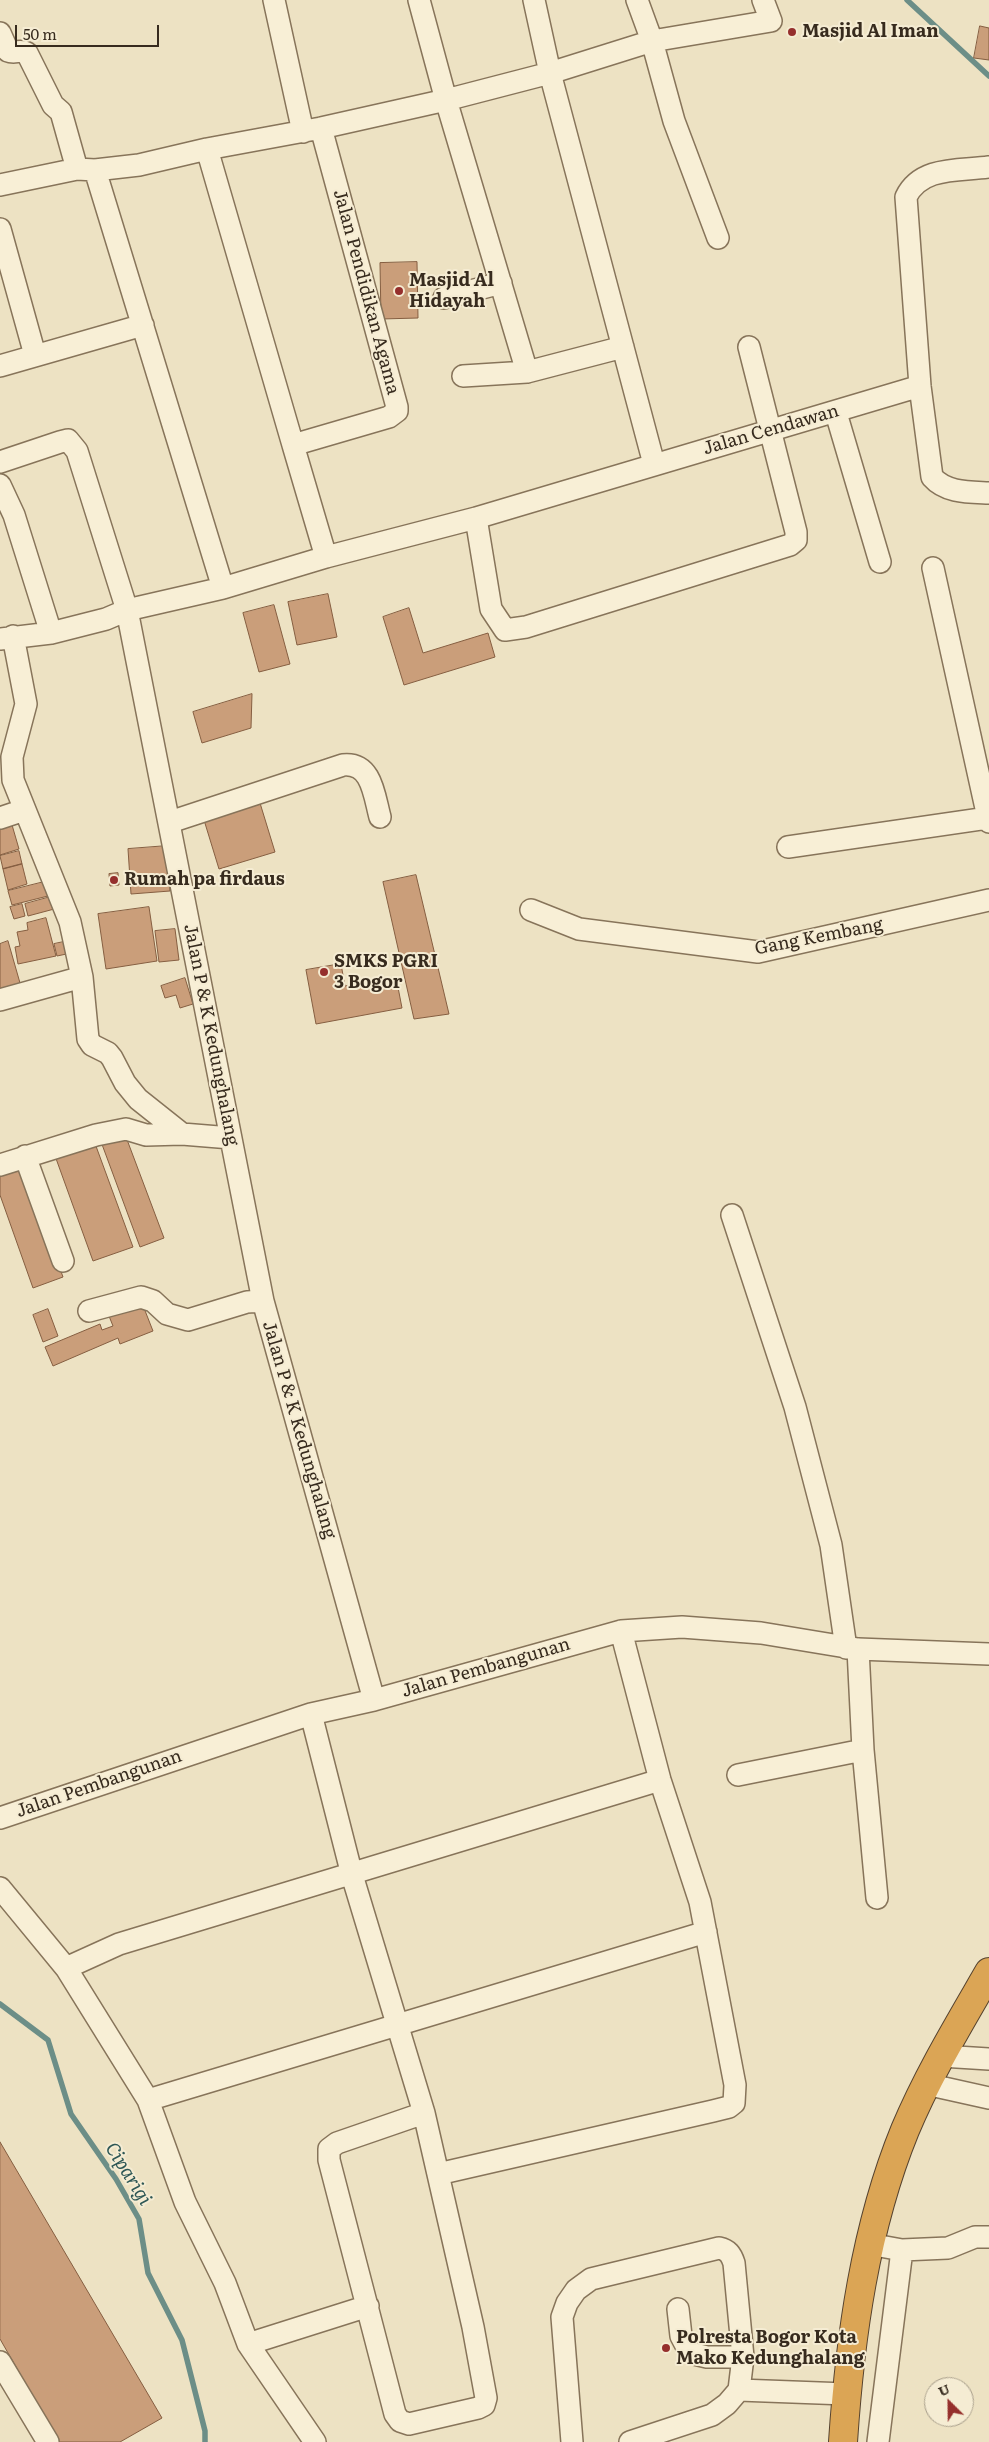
<!DOCTYPE html>
<html>
<head>
<meta charset="utf-8">
<style>
  body { margin:0 }
  #map { position:relative; width:989px; height:2442px; overflow:hidden; background:#ede2c3; font-family:Literata,serif }
  canvas { display:block }
  .north { position:absolute; left:924px; top:2377px; width:50px; height:50px; box-sizing:border-box; background:#f5ecd3; border:1px solid #a99f8b; border-radius:50%; rotate:337deg; font-size:14px; font-weight:700; line-height:20px; text-align:center; color:#372b1e }
  .north::after { content:''; display:block; margin:auto; width:18px; height:22px; background:#952f2c; clip-path:polygon(50% 0,100% 100%,50% 72%,0 100%) }
  .scale { position:absolute; left:15px; top:25px; width:144px; height:22px; box-sizing:border-box; border:2px solid #372b1e; border-top:0; padding-left:6px; font-size:15px; line-height:18px; white-space:nowrap; color:#372b1e; -webkit-text-stroke:4px #f5ecd3; paint-order:stroke }
</style>
</head>
<body>
<div id="map">
<canvas width="989" height="2442"></canvas>
<div class="north">U</div>
<div class="scale">50 m</div>
</div>
<script>
const ctx = document.querySelector('canvas').getContext('2d');
ctx.lineJoin = 'round';
function stroke(path, color, width, dash) {
  ctx.strokeStyle = color;
  ctx.lineWidth = width;
  ctx.lineCap = dash ? 'butt' : 'round';
  ctx.setLineDash(dash || []);
  ctx.stroke(path);
}
function fillPath(path, color) {
  ctx.fillStyle = color;
  ctx.fill(path, 'evenodd');
}
function write(font, color, halo, rows, align = 'center') {
  ctx.font = font + ' Literata,serif';
  ctx.lineWidth = 4;
  ctx.setLineDash([]);
  ctx.textBaseline = 'middle';
  ctx.strokeStyle = halo;
  ctx.fillStyle = color;
  for (const [text, x, y, turn = 0] of rows) {
    ctx.save();
    ctx.translate(x, y);
    ctx.rotate((+turn || 0) * Math.PI / 180);
    ctx.textAlign = isNaN(turn) ? turn : align;
    if (halo) ctx.strokeText(text, 0, 0);
    ctx.fillText(text, 0, 0);
    ctx.restore();
  }
}
stroke(new Path2D(`
  M907,0L989,76
  M0,2004L48,2040L71,2114L116,2179L139,2219L148,2273L182,2340L205,2431V2442`), '#6c8e87', 5.5);
const building = new Path2D(`
  M980,26L989,28V60L974,58Z
  M417,262L418,318L381,319L380,263Z
  M328,594L337,637L297,645L288,602Z
  M274,605L290,664L259,672L243,613Z
  M409,608L423,653L488,633L495,657L404,685L383,617Z
  M252,694L251,728L202,743L193,712Z
  M260,803L275,852L219,869L204,820Z
  M10,818L19,849L0,855V821Z
  M167,846L170,891L131,894L128,849Z
  M19,851L22,864L3,869L0,856Z
  M22,864L27,884L8,890L3,869Z
  M118,873L119,885L110,886L109,874Z
  M416,875L449,1014L414,1019L383,882Z
  M52,880L56,894L12,905L8,891Z
  M54,896L58,908L28,916L25,904Z
  M22,904L25,916L14,919L10,907Z
  M149,907L157,961L106,969L98,914Z
  M46,918L56,956L18,964L15,947L20,946L17,932L28,930L27,923Z
  M175,929L179,960L159,962L155,931Z
  M73,940L76,952L57,956L54,944Z
  M8,941L22,990L0,996V944Z
  M341,964L345,986L396,977L402,1008L316,1024L306,970Z
  M185,978L193,1004L180,1008L176,995L165,998L161,986Z
  M123,1129L164,1238L140,1247L100,1139Z
  M93,1138L133,1247L93,1261L54,1153Z
  M23,1166L63,1277L33,1288L0,1195V1174Z
  M142,1303L153,1331L120,1344L118,1338L53,1366L45,1347L100,1324L102,1330L113,1326L109,1316Z
  M48,1309L58,1336L43,1342L33,1315Z
  M0,2142L162,2418L120,2442H59L0,2339Z`);
fillPath(building, '#ca9e7a');
stroke(building, '#855e41', 1);
const minor = new Path2D(`
  M274,0L303,132
  M419,0L446,100L527,372
  M534,0L550,73L654,464
  M637,0L652,41L674,121L718,238
  M0,33L8,51C15,54 20,49 27,53L53,105L61,112L77,169
  M321,128L397,407V411L389,417L293,445L326,557
  M207,149L293,445
  M989,167C959,171 921,166 906,197L920,386L932,477C946,493 969,492 989,493
  M95,170L223,588
  M0,185L77,169L95,170L139,165L207,149L321,128L446,100L550,73L652,41L771,21L763,0
  M0,229L35,355
  M444,298L501,283
  M0,366L143,325
  M463,376L527,372L623,347
  M836,413L880,562
  M0,462L60,442L68,440L77,451L127,610L263,1301L374,1700
  M0,485L14,515L51,633
  M476,518L491,609L505,630L526,627L790,545L796,540V532L749,347
  M933,568L989,822
  M13,636L26,704L12,757L13,780L70,922L82,977L88,1039L92,1045L108,1053L112,1058L125,1083L138,1099L182,1134L231,1138
  M0,639L51,633L106,619L127,610L223,588L326,557L476,518L920,386
  M0,818L24,810
  M170,822L343,765C372,762 374,795 380,817
  M788,847L988,818
  M531,910L579,929L758,952L989,900
  M0,1000L82,977
  M25,1156L63,1261
  M0,1165L96,1135L126,1129L146,1135L182,1134
  M732,1215L795,1407L831,1545L846,1648
  M89,1311L141,1297L153,1301L167,1314L188,1320L247,1302L263,1301
  M858,1649L863,1750L877,1898
  M311,1714L352,1875L424,2113L473,2327L486,2398L484,2405L478,2408L409,2424L400,2421L395,2414L329,2160V2149L337,2143L424,2113
  M738,1775L863,1750
  M0,1818L311,1714L374,1700L621,1631L682,1627L761,1633L858,1649L989,1654
  M0,1888L66,1968L148,2100L185,2202L225,2283L248,2344L315,2442
  M66,1968L119,1944L660,1780
  M941,2056L989,2059
  M926,2084L989,2098
  M148,2100L706,1932
  M438,2174L713,2111L729,2107L734,2103L735,2085L700,1902L660,1780L621,1631
  M869,2244L902,2250L878,2442
  M902,2250L948,2248L975,2237H989
  M678,2309L681,2336L690,2353L707,2357H743
  M248,2344L368,2306
  M0,2362L48,2442
  M572,2442L562,2317L567,2303L576,2290L591,2279L719,2248C728,2250 731,2254 734,2263L743,2357L739,2390L846,2394
  M630,2442L712,2415L727,2404L739,2390`);
const highway = new Path2D(`
  M843,2442C850,2337 865,2228 905,2130C928,2075 959,2024 989,1972`);
stroke(minor, '#87745a', 24);
stroke(highway, '#55422e', 30);
stroke(minor, '#f8efd6', 21);
stroke(highway, '#dba555', 28);
for (const [x, y, r, color] of [
  [792,32,5,"#952f2c"],
  [399,291,5,"#952f2c"],
  [114,880,5,"#952f2c"],
  [324,972,5,"#952f2c"],
  [666,2348,5,"#952f2c"]
]) {
  const dot = new Path2D();
  dot.arc(x, y, r, 0, 2 * Math.PI);
  ctx.fillStyle = color;
  ctx.fill(dot);
  stroke(dot, '#f5ecd3', 2);
}
write('bold 18px', '#372b1e', '#f5ecd3', [
  ["Masjid Al Iman",802,32],
  ["Masjid Al",409,281],
  ["Hidayah",409,302],
  ["Rumah pa firdaus",124,880],
  ["SMKS PGRI",334,962],
  ["3 Bogor",334,983],
  ["Polresta Bogor Kota",676,2338],
  ["Mako Kedunghalang",676,2359]
], 'left');
write('18px', '#372b1e', '#f5ecd3', [
  ["Jalan Pendidikan Agama",366,292,75],
  ["Jalan Cendawan",771,430,-16],
  ["Gang Kembang",819,937,-11],
  ["Jalan P & K Kedunghalang",211,1035,79],
  ["Jalan P & K Kedunghalang",299,1430,74],
  ["Jalan Pembangunan",486,1668,-16],
  ["Jalan Pembangunan",99,1784,-19]
]);
write('italic 19px', '#2e5755', '#f5ecd3', [
  ["Ciparigi",128,2174,58]
]);
</script>
</body>
</html>
